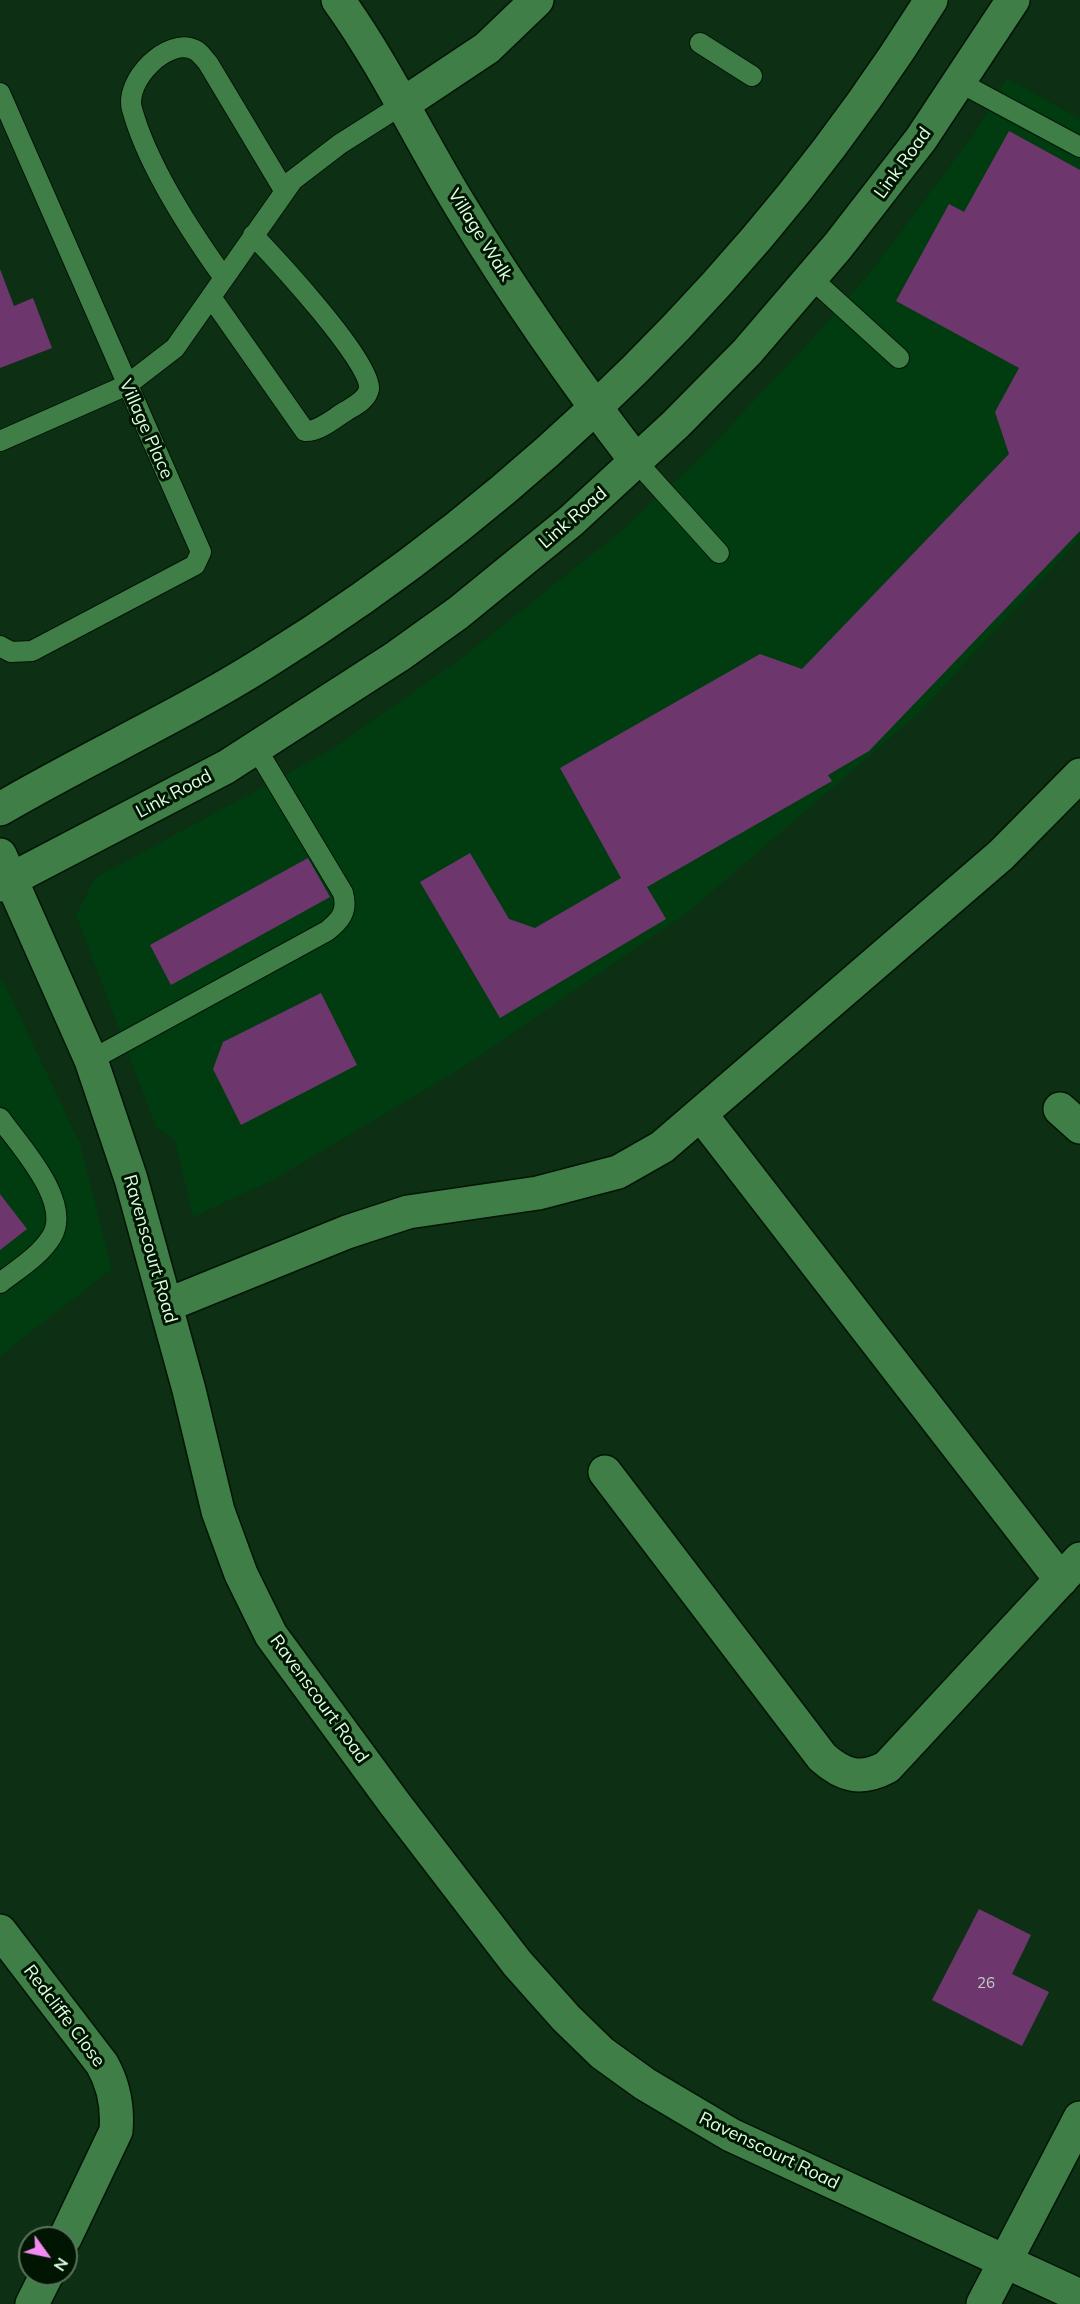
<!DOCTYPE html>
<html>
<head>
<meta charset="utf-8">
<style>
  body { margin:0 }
  #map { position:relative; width:1080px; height:2304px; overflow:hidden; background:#0d2f13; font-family:Mulish,sans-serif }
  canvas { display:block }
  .north { position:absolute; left:18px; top:2226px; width:60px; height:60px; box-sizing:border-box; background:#001602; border:2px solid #59735b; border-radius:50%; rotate:123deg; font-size:16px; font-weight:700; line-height:24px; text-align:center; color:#deffe0 }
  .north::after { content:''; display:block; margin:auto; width:21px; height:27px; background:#f28af3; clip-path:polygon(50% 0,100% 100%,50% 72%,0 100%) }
</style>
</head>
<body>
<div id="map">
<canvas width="1080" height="2304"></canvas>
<div class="north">N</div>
</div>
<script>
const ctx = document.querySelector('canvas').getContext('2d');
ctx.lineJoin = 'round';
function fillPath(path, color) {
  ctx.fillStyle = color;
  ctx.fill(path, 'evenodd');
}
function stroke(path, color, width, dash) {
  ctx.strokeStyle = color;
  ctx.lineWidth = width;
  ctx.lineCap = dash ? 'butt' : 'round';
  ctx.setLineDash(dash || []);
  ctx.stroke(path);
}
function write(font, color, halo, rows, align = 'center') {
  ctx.font = font + ' Mulish,sans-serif';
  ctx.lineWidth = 6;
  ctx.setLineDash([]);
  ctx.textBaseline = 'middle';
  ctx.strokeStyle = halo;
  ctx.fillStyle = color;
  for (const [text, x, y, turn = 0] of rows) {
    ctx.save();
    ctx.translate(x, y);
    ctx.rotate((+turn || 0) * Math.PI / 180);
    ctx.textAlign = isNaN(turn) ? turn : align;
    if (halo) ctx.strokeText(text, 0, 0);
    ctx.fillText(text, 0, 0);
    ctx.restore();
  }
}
fillPath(new Path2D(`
  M1007,78L1080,119V538L920,712L691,910L465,1066L275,1179L193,1217L175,1140L156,1127L76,915L95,878L329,751L463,657L619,533L699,459L812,339L873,269L974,134Z
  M0,980L3,981L80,1143L112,1269L0,1356Z`), '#003c0f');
fillPath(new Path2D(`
  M1009,131L1080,170V531L869,751L828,775L832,781L647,887L666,919L500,1018L420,882L470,853L509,919L535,928L621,878L560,768L760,654L802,669L1009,454L995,412L1019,368L896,301L949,204L964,212Z
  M0,269L14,306L33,298L52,348L0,368Z
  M308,858L330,897L171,985L150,945Z
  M321,993L357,1065L241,1125L213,1069L223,1042Z
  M0,1194L27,1229L0,1250Z
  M979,1909L1031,1935L1012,1974L1049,1992L1022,2046L932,2000Z`), '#6d376d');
const service = new Path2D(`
  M700,43L752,76
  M959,82L1080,147
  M0,93L201,552L195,565L32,651L11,652L0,646
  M224,278C191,232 147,164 132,109C124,81 168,36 195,50C201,53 204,59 208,63L284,190
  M811,278L899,358
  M211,297L305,431C319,432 334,418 346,411C354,406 367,400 369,389C372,362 274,257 253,235
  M0,441L127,385L175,348L293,180L340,144L403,104
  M636,461L719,553
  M91,1060L327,931C341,920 348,911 343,893L256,748
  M0,1118C19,1145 72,1201 52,1236C40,1256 18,1269 0,1283`);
const minor = new Path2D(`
  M338,0C385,65 419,139 461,207C515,296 573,379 636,461
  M403,104L487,48L537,0
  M0,855L91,1060L131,1179L189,1390L218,1511L241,1574L271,1635L395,1804L517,1963L566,2018L602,2053L645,2084L731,2135L1080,2296
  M1060,1109L1080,1127
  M702,1116L1061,1580
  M167,1305L347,1232L408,1212L538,1193L618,1172L662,1147L1001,855L1080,775
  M605,1472L822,1757C843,1776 861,1781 887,1767L1080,1559
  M0,1931L102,2064C114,2085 118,2107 116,2131L65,2238
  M32,2304L47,2274`);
const tertiary = new Path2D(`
  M0,809C87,758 178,717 264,663C529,499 766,265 931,0
  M0,885L226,767L398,656L458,613L571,521L676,424L747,352L838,246L921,139L1013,0
  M983,2304L1080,2118`);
stroke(service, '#031505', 22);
stroke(minor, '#031505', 36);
stroke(tertiary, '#031505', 36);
stroke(service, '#3f7e47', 20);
stroke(minor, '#3f7e47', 33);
stroke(tertiary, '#3f7e47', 33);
write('15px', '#c2cdc3', null, [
  ["26",986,1983]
]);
write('18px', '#deffe0', '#001602', [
  ["Link Road",903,163,-54],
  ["Village Walk",480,235,58],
  ["Village Place",146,429,66],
  ["Link Road",573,518,-41],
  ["Link Road",174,794,-28],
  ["Ravenscourt Road",150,1249,74],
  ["Ravenscourt Road",319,1699,54],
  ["Redcliffe Close",64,2016,53],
  ["Ravenscourt Road",769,2151,26]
]);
</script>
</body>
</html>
